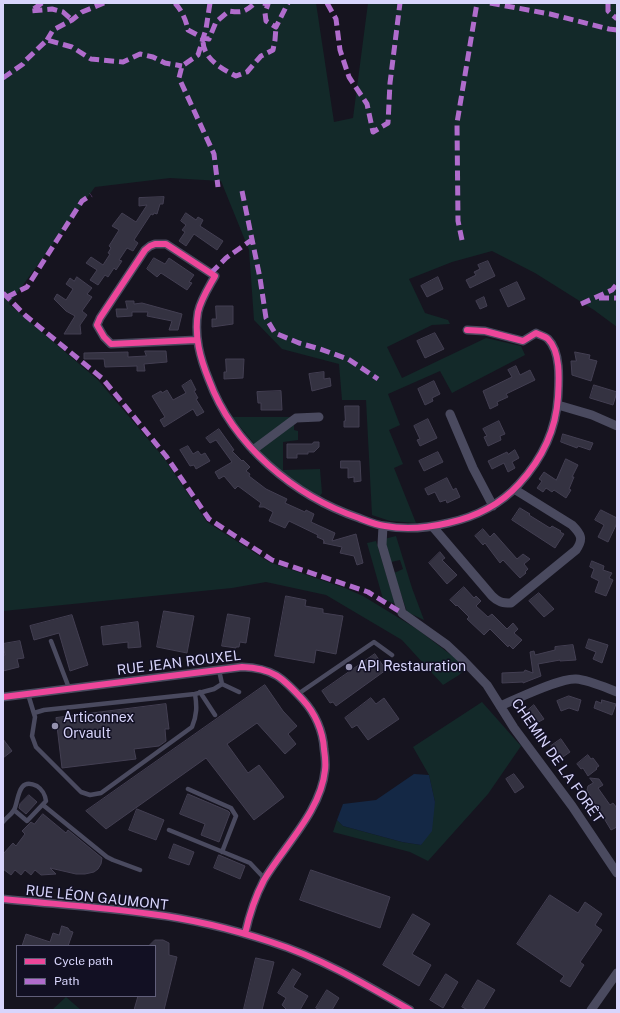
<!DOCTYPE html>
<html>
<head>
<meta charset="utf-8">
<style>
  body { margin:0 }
  #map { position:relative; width:620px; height:1013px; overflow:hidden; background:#16141f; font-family:"Public Sans",sans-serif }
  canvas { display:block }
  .frame { position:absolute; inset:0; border:4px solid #d8d5fc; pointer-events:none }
  .legend { position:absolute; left:16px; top:945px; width:140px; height:52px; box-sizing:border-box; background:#121023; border:1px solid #615f7a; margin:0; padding:5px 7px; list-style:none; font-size:12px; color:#d8d5fc }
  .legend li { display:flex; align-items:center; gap:8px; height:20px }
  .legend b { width:20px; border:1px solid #615f7a }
</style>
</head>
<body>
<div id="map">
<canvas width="620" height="1013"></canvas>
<div class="frame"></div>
<ul class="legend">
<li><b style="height:5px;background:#ed469a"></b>Cycle path</li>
<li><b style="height:5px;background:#b06ccc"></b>Path</li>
</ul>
</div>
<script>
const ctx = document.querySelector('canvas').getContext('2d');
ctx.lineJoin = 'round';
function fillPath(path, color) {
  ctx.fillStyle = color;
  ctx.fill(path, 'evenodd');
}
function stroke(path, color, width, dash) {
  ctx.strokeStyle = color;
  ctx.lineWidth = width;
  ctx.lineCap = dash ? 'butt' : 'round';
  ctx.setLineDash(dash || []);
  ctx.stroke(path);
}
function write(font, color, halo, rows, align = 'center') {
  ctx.font = font + ' "Public Sans",sans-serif';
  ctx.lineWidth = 3;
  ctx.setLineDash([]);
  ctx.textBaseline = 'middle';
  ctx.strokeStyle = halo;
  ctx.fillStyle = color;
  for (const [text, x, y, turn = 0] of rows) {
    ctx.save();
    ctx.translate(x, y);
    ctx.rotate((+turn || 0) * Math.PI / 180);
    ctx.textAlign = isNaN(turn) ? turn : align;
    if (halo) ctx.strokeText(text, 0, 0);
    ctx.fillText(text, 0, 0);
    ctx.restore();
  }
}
fillPath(new Path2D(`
  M3,3H316L334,122L353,118L368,3H617V327L594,310L535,273L492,251L452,262L409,279L425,313L448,320L450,324L432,325L387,347L402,378L486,338L521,346L525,355L452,393L440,371L388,394L400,425L389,430L403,464L394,468L416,523L390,521L372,515L366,400H342L339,364L282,349L254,320L249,250L221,181L170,178L95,187L9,304L98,380L164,458L207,522L269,562L345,588L363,596L417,629L467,667L459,675L443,685L402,640L326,595L266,582L232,588L3,611Z
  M232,417H291L255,445Z
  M294,423V430L298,431V440L283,442V470L320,469L322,493L320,496C297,483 277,469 259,450Z
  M396,536L412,588L424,620L407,612L394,573L403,569L400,560L391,562L384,539Z
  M376,541L395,604L383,599L367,543Z
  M482,702L521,746L488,794L428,861L410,852L333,832L337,820L343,826L402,842L421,845L435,802L429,775L413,747Z
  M66,997L81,1010H52Z`), '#132929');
fillPath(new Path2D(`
  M414,774L429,775L435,802L432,831L421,845L402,842L343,826L337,820L343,804L376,800Z`), '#142845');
const building = new Path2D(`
  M164,197L163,204H160L157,214L154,213L153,215L151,214L134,240L138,243L133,251L127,248L119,260L122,261L116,270L114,268L108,277L105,275L98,285L90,280L97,270L86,263L91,257L103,265L110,254L108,253L111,248L109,246L119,230L112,226L122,213L136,222L147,205L139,206V198Z
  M186,213L196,220L198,217L203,220L200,226L223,241L217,250L194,234L186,246L179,241L185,232L182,230L186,225L181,221Z
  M154,258L165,264L169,258L194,275L189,282L192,283L187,290L161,273L157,277L147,269Z
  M488,261L495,276L470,288L466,280L476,275L474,272L480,269L478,265Z
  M77,277L92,288L87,294L92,297L82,311L87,315L80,325L81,334H64L75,316L66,311L54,299L57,294L66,300L73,289L66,284L70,278L74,281Z
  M438,277L443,289L427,297L421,286Z
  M517,282L525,299L508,307L500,290Z
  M484,297L487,306L480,309L476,301Z
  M126,301H134V304L142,303L182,314L178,330H169L172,321L147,316L148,312H132V316L117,317L116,309H127Z
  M216,306H233V324L212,327V319H216Z
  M435,333L444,349L425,358L417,341Z
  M145,351H166L167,362L144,364L145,371H137V366L105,367L104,359H84V353L128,352V357L146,356Z
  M575,352L590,355L589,359L597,361L591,381L572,375L571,361H576Z
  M226,359H244L243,378L224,379V372H226Z
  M516,366L520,375L530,370L535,380L506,394L508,397L497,402L498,405L490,409L483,391L512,377L508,370Z
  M324,372V379L330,378L331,386L312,391L309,374Z
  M191,380L196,390L194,391L198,398L196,399L204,412L197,416L193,409L164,427L160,420L165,417L152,396L161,391L162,393L167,390L173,400L186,393L182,386Z
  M434,381L440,394L432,398L433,401L425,405L418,389Z
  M594,385L617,392L613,405L590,398Z
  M281,391L282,410H261V403H258L257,392Z
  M345,406H359V427H344V421H345Z
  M428,419L437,438L420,446L417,440L420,439L414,426Z
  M499,421L505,434L500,436L501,440L488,446L484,437L487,436L483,429Z
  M219,429L234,450L232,451L242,461L243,460L250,467L246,471L250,474L249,476L266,489L287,499L285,503L305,512L306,510L314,514L311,522L335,533L332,541L356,534L363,563L357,565L354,556L340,553L342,547L323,543L325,542L323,541L324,540L317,537L318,535L289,521L285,528L269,521L273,512L264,507H259L261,503L238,486L235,489L224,476L219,479L215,472L232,462L216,440L210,443L206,438Z
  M563,434L593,443L590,450L578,446L577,448L561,442Z
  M314,442H319V447L314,452H308V454H297V458H287V444H312Z
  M188,446L193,454L198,451L201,455L205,453L210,461L196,469L194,465L190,466L180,450Z
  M515,450L519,458L512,462L515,468L508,472L504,463L492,469L488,461L507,452L508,454Z
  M438,452L443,462L424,471L419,461Z
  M566,459L578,465L572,477H574L569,489L571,490L566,498L554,490L552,492L546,488L543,492L537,488L542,481L539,479L544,472L556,480Z
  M341,461H360L361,481L354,482V477L348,478V468H341Z
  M447,478L453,490L456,488L460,497L447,503L446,500L440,502L435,492L428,495L425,489Z
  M520,508L530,514L529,515L550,528L552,526L561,531L560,532L564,534L555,548L512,520Z
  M601,510L617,518V523L608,542L598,537L604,525L595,520Z
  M483,529L490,537L494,533L517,559L523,554L530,559L524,564L528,569L525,572L526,573L520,578L503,560L500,563L485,543L483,545L475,536Z
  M440,552L445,558L442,560L457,575L447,584L429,563Z
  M592,561L604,566L603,570L612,573L609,578L613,580L606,596L595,592L599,581L591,577L594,569L590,567Z
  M464,587L474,598L476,596L481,601L476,606L488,617L492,614L507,629L513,623L518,629L514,633L522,640L513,649L509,645L508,647L490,629L484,635L467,619L469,617L457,605L456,606L450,600Z
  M539,593L554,609L544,617L529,601Z
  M286,596L306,600L305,606L323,609V613L343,616L336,654L316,650L314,663L275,656Z
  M164,611L194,616L187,653L157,647Z
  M228,614L250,618L246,643L240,642L239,647H236V648L222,646Z
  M72,615L88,665L70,671L59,633L34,640L30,626Z
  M138,622L141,647L128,648V642L103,645L101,627Z
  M589,639L608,645L602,663L593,659L596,652L586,648Z
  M20,641L24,658L17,659L19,667L3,671V655H5L3,644Z
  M573,645L576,660L560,661V660L538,664L541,676L523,683V682L502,683V673L524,672L525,670L533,673L530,652L534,651L535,655L555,650V647Z
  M375,654L386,670L336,706L333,702L330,703L322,691Z
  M265,685L283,711L297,726L288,734L296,744L285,754L257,723L227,744L248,773L259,765L284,797L254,820L206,758L106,829L86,811Z
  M569,696L581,700L578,711L569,708L561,711L557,701Z
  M371,698L376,704L384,698L399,719L368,740L357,725L352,728L345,718Z
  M602,700L616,704L612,715L594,708L596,701L601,703Z
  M166,704L169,729H165L166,741L159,746L134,749L136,759L62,768L56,718Z
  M534,705L544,719L535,724L527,711Z
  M3,739L12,751L3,758Z
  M561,739L570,752L560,759L551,746Z
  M588,755L591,759L593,758L599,766L596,768L597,769L588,776L583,768L581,769L577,764Z
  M514,774L524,787L515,793L506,779Z
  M590,778L599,779L603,785L598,788L610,805L613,803L617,808V827L611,830L587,790L588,786L593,783Z
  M188,794L228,811L230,813L219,842L201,835L205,824L180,814Z
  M29,795L37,802L26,814L19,808L20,804Z
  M137,809L164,820L156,840L129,830Z
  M43,814L66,833L68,830L102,858L101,864L98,869L94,872L85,874H76L50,868L56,874L41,875L35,870L31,875L25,870L21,875L15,870L11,875L3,869V854L13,843L16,846L25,834L22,831L31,822L34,824Z
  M174,844L194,852L189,865L169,858Z
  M219,855L245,866L240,879L214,868Z
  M311,870L390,897L380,928L300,900Z
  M550,895L578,913L585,902L602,914L595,925L602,930L580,962L584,965L570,987L560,981L564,976L517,944Z
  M413,914L430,924L412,954L431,965L419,986L383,965Z
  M62,926L68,928L70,931L73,932L68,946H22L26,934L50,942L53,933L59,935Z
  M155,940H163L169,943V955L177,957L164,1010H134L138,996H155V946H149Z
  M256,958L274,962L262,1010H250L244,1009Z
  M293,969L301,974L293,987L308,996L300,1010H287L282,1005L286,998L278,993Z
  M446,974L458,982L443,1008L430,1000Z
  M478,980L495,990L483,1010H468L462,1007Z
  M327,990L339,998L332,1010H320L316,1008Z`);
fillPath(building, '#343241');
stroke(building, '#433f52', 1);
stroke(new Path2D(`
  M51,641L69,688
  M222,684L239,692
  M200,692L215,715
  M28,694L35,717L32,736L36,747L81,792L90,795L101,793L192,727C197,715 197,706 195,694L44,710L34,713
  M195,694L214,689L222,684L219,670
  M298,694L374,642L392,655
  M188,789L231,808L236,816L222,852
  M43,805L107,857L113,860L140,870
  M3,822C6,818 11,815 14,810C19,801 17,776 37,786C43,790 45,794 46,801L27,821L14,810
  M169,830L250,863L265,879`), '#4a4a5f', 4.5);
stroke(new Path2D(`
  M196,340L111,344L104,337L97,325L100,318L145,250L150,246L155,244H166L215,276C209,287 201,299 198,312C194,336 200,358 209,380C233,445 294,496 359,518C367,521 376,525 385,526C406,530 427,528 448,523C475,517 500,505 519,484C541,460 556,430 558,397C559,380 561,352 548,339C545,336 539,335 536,333L523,341L485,331L467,330
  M558,405L592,415L617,426
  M450,414L473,468L493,506
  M253,450L296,418L319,417
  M383,526L382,545L402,613L447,645L463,660L487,685L514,728L572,806L617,873
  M433,527L492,596C498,602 502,603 511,603L576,550C584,539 581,534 572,525L514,489
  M3,697L242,667C273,668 283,678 303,700C315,713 323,731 324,749C325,756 326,763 325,770C321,811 284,846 264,880C255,897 249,916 245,934
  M500,706C517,699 559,678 576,679C589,680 604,687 617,692
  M3,899C52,904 102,907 151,914C191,919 232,929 271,942C321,958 365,984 410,1010
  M591,1010L617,973`), '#4a4a5f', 9);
stroke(new Path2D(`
  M42,3L31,11L52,9L63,12L72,20
  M175,3C182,11 186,20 188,30L203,38L209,39L216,22L229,11C242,13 245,12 255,3
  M210,3L206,29L198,55L182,66L179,78L214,154L218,187
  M263,3L268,4L265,13L266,21L276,27L288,3
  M327,3L336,19L340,50L349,77L367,104L373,132L388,123L390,83L400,3
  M490,3L550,14L609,29L617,30
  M608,3V11L617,19
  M47,40L53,30L72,20L82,12L104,3
  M203,42C204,59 222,69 236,76L247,72L261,56L273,50L275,40L276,27
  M3,78L23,64L26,60L47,40L72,47L91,59L123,62L140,54L153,57L165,63L182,66
  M242,191L260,278L266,318L275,333L299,343L320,349L348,359L378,379
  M462,240L458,221L457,123L477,3
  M211,273L226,258L253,239
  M3,293L26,316L103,379L166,456L209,519L272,560L368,592L402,613
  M7,297L27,287L82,201L91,195
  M599,298H617
  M581,304L612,290L617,284`), '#b06ccc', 5, [10, 5]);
stroke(new Path2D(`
  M196,340L111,344L104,337L97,325L100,318L145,250L150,246L155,244H166L215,276C209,287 201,299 198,312C194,336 200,358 209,380C233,445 294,496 359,518C367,521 376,525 385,526C406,530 427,528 448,523C475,517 500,505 519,484C541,460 556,430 558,397C559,380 561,352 548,339C545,336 539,335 536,333L523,341L485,331L467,330
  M3,697L242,667C273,668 283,678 303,700C315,713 323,731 324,749C325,756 326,763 325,770C321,811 284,846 264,880C255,897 249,916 245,934
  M3,899C52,904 102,907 151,914C191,919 232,929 271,942C321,958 365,984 410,1010`), '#ed469a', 6);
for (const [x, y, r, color] of [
  [349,667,4,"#9491af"],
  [55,726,4,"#9491af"]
]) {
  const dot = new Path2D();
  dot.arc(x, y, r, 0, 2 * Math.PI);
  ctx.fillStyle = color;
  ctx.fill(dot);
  stroke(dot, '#121023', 1.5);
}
write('14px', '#d8d5fc', '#121023', [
  ["RUE JEAN ROUXEL",179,663,-7],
  ["CHEMIN DE LA FORÊT",557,761,55],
  ["RUE LÉON GAUMONT",97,898,6]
]);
write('14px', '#d8d5fc', '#121023', [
  ["API Restauration",357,667],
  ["Articonnex",63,718],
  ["Orvault",63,734]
], 'left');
</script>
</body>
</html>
